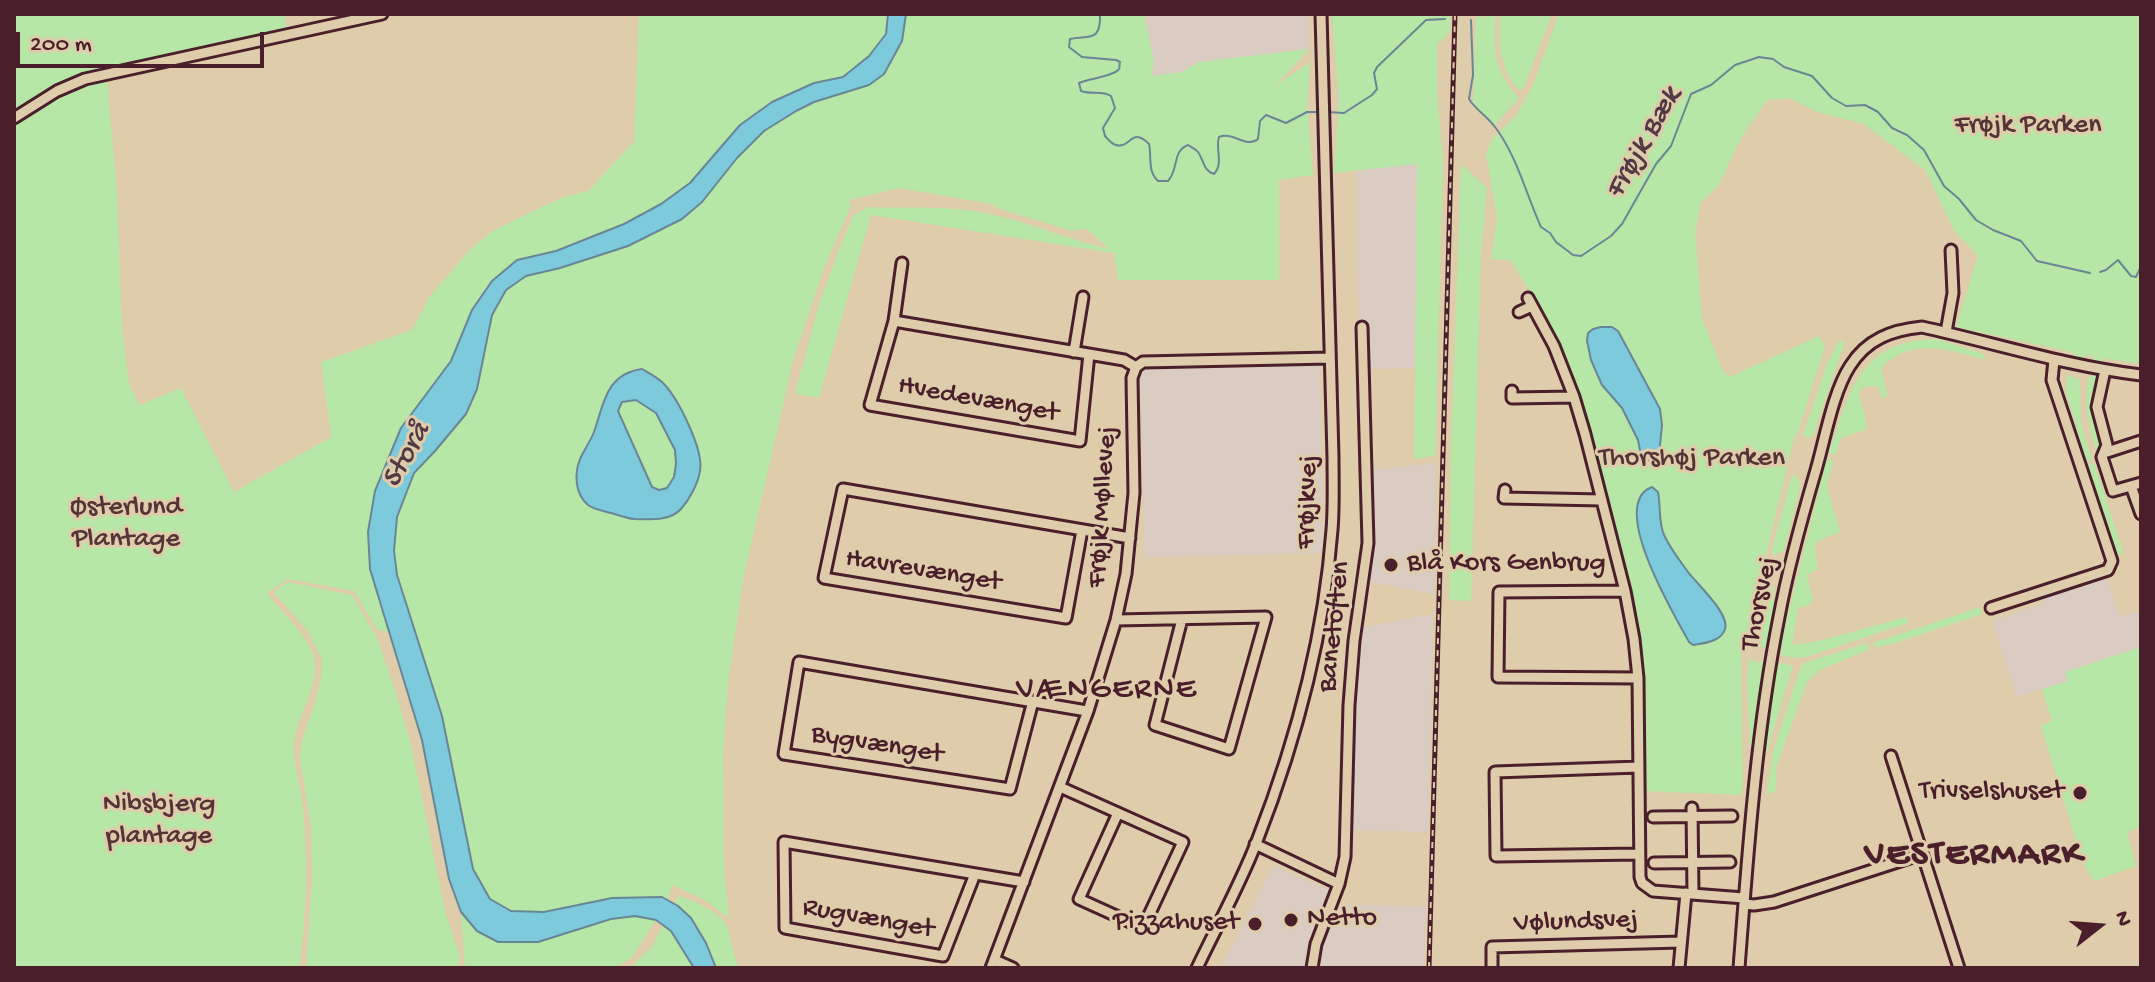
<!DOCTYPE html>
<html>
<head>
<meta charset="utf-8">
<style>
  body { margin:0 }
  #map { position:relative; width:2155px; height:982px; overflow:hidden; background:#deccaa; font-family:"Gochi Hand",sans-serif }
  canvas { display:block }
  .frame { position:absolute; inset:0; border:16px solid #4a1f2b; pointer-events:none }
  .north { position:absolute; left:2059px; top:886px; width:80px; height:80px; -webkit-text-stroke:6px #deccaa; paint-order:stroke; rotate:73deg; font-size:22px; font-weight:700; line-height:32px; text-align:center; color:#4a1f2b }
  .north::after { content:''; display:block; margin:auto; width:28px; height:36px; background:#4a1f2b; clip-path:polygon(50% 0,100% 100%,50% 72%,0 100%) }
  .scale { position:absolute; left:16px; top:32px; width:248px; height:36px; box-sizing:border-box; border:4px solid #4a1f2b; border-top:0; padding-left:10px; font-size:24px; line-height:28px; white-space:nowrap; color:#4a1f2b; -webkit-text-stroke:6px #deccaa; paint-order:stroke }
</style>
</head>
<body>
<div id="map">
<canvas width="2155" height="982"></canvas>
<div class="frame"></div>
<div class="north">N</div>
<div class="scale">200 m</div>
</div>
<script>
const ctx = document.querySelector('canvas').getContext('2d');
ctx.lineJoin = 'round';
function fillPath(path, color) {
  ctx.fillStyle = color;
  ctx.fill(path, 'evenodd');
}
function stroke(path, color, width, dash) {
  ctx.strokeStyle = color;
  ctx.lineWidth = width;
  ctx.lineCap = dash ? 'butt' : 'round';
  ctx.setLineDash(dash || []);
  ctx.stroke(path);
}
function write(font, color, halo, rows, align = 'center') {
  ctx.font = font + ' "Gochi Hand",sans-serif';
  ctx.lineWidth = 6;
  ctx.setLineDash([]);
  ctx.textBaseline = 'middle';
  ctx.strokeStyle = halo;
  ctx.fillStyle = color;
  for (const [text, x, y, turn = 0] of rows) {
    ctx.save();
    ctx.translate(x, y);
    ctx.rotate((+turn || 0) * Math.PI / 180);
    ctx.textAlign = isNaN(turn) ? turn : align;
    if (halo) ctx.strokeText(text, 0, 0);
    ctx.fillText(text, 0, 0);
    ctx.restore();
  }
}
fillPath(new Path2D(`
  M1144,14H1309V49L1199,62L1182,72L1151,76L1154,62Z
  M1417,163L1415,368L1359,369L1356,171Z
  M1316,363L1320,367L1323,508L1322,553L1145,557L1141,372L1145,367Z
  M1436,463L1434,594L1368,581L1373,517L1372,470Z
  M2107,577L2120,617L2138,612L2141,622V647L2066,672L2068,681L2016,697L1993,621L2044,604L2042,597Z
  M1433,614L1428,832L1351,830L1360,628Z
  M1273,866L1329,890L1308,941L1303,968H1221Z
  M1340,904L1426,907L1424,968H1319L1324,939Z`), '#dacbc3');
fillPath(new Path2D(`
  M14,14H284L287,29L117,66L107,79L117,192L122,327L129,384L139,405L181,388L234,492L331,437L321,362L412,330L430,296L470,250L491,232L519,218L561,198L588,191L634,142L639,14H888L886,34L869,56L843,77L814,83L772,102L740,125L688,185L661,204L625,224L556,251L517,260L472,310L451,361L401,428L370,569L390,633L377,629L354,591L288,579L267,593C281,612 309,636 314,658C320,687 298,713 294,741C292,764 301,785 303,808C308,860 307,916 299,968H14Z
  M906,14H1144L1154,62L1151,76L1182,72L1199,62L1309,49L1276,85L1310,62L1307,104L1313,175L1279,180V280H1118L1114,253L871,215L819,398L795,394L819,305L841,244L854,215L868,207C907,209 947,205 985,213C1028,221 1068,240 1109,249L1087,229L1072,231L997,208L993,204L899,188L849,200L851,206L825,265L794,357L743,580L728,682L723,755L724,868L729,918L703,899L672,885L668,900L662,897L612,898L544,912L511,911L490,899L473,869L442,716L397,575L394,551L397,517L414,473L435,451L466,414L477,389L492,314L506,290L526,276L560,268L628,246L737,158L764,131L796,111L814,102L869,85L902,41ZM642,370L701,471L692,492L680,511L589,506C563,476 583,463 593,433C604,404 605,374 642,370Z
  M1332,14H1450V31L1437,45V92L1443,163L1435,456L1414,459L1417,164L1334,173L1339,102Z
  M1501,14H1552L1523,89L1520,90C1500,73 1497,39 1501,14Z
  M1559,14H2141V364L2104,358L2101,363L2095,362L2093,356L2087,355L2081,359H2075L2073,352L1956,327L1978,256L1955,232L1925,170L1864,124L1817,112L1790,98L1767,100L1741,138L1719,185L1701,202L1695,231L1702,319L1723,371L1730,377L1819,336L1825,346L1798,432L1794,438L1743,651L1741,653L1743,786L1741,795L1644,791C1645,746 1647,701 1642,656C1637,607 1624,561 1612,513C1600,468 1591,421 1574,378C1557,336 1535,297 1510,260L1491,259L1497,218L1486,154L1492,139L1517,115L1534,83Z
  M1495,16C1494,53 1493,69 1519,98L1495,125L1473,104L1476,17Z
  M1461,164L1487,188L1481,255L1471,601L1449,600L1451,457Z
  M1937,339L1983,354L1986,360C1950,350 1911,336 1881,368L1888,397H1882L1878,386L1863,387L1859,393L1867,426L1865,430L1841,438L1836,454H1829C1850,392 1858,340 1937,339Z
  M1840,340L1844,342V344L1813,436L1809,438L1803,435L1828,361Z
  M2098,374L2100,378C2097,391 2092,405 2095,418C2097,430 2103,440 2103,451L2097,453C2088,422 2084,411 2088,378Z
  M2067,375L2080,380L2081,423L2092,460L2087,462L2066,392Z
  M636,400L656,413L675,450L676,464L674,478L667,488L659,490L652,487L618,411L622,402Z
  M1827,457L1833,461L1827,486L1840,532L1818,541L1815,547L1818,569L1807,575L1813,600L1808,606L1798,608L1792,645L1823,640L1906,617L1908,623L1806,657L1797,658L1782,656L1780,647Z
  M2094,463L2123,552L2122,554L2117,556L2088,465Z
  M1792,475H1795L1800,484L1799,491L1785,548L1782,552L1774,555L1771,553Z
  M1767,575H1770C1779,600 1772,627 1768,652L1762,647L1754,650L1751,646Z
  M288,582L352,595L377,638L392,681L411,745L446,915L460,956L459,968H306L312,883L311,827L300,758L302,741L315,703L321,679L322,659L307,630L274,592Z
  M1980,607L1982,614L1889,645L1875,647L1873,643Z
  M1867,643L1869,648L1868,650L1820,670L1807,682L1776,768V791L1767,794L1773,752L1800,669L1804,663Z
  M2141,647V827L2127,832L2136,866L2094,881L2083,863L2041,726L2052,721L2042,689L2068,681L2065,672Z
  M1749,658L1757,663L1765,660L1753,746H1750L1747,677Z
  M1776,662L1793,666L1765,757L1763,756Z
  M679,896C694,901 723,913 728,929C732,942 733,955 739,968H716C706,944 696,919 674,904Z
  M461,912C466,918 471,926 477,931C518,964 586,919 632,916C640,916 648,918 656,920L632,957L616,968H465Z
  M663,925L671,931L694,968H629L652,947Z`), '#b7e7a6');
const water = new Path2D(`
  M888,14H906L902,41L884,74L869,85L814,102L796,111L764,131L737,158L702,202L682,219L628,246L560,268L526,276L506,290L492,315L477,389L466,414L435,451L414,473L397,517L394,551L397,575L442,716L473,869L490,899L511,911L544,912L612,898L662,897L678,906L691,918L706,943L716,968H694L671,931L656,920L635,916L611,919L538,942H498L477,931L461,912L449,879L422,740L370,569L368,532L375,491L401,428L451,361L472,310L492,281L517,260L556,251L624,224L661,204L690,183L740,125L772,102L814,83L843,77L869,56L886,34Z
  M1601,327H1612L1618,331L1660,409L1662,425L1659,455L1652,460L1642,461L1638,440L1622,408L1602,385L1591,360L1587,341L1588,333L1593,329Z
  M642,369C649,373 657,377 663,383C678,398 704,450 700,471C698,484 689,500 681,509C669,522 649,519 634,519C626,518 619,515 611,513C603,511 593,509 588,505C575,494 574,474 580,459C584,450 590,442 594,432C604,403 606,374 642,369ZM636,400L656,413L675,450L676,464L674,477L667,488L659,490L652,487L618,411L622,402Z
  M1652,487L1658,492C1661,507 1658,521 1664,535C1670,548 1680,561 1688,572C1698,585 1730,614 1725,629C1721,642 1704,643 1693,645L1689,642C1675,616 1607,504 1652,487Z`);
fillPath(water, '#7ecadd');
stroke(water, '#698696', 2);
stroke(new Path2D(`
  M1100,14C1101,43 1089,35 1070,39L1069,47L1082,57L1116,60L1120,62C1119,65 1120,67 1119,69C1115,76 1087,79 1079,83L1081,91C1091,95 1102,90 1111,96L1115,108L1103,128L1105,136C1108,139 1111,144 1116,145C1131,149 1131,126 1149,144C1152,157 1147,171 1158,181H1168C1179,169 1172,151 1188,145C1191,147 1196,149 1198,152C1204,160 1203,171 1214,174C1224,163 1215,149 1219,137C1233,131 1246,149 1258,139L1260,121L1266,115L1286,123L1307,112H1318
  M1471,20L1473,75L1469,99C1476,110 1487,116 1495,127C1517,156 1526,194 1541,227L1550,233L1556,242L1573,255L1581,256L1611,236L1622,224L1656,164L1671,146L1691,94L1711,85L1735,65L1759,57L1773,59L1784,67L1812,76L1832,98L1846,106L1865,105L1878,112L1892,128L1907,135L1924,150L1944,186L1959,199L1976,220L1993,230L2021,241L2037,261L2090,273
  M1328,112L1344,113L1372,95L1377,89L1374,73L1377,67L1426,20L1445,19
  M2100,272L2106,270L2118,260L2131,276L2136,277L2141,266`), '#698696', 2);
const minor = new Path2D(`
  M14,118L57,91L85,79L382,14
  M1528,298L1554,346L1574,397L1585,434L1625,591L1634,639L1638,678L1640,877L1642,883L1653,891L1744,898
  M1519,312L1532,306
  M894,321L902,263
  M1946,332L1953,293L1951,250
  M1074,352L1083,297
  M1089,354L1080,441L870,405L894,321L1124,360L1136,367
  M2105,370L2097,407L2107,445L2102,457L2113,491L2141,483
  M1512,391V398L1574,397
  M2104,453L2141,441
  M2131,486L2141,514
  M1505,490L1504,498L1602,500
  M1082,530L1066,618L824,578L843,489L1130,538
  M1625,591L1499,592L1498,677L1638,678
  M1991,608L2108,570L2112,561L2052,380L2054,360
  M1116,620L1266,617L1229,749L1155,725L1182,619
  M1033,701L1010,789L784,754L799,662C893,678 987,694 1081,710L1088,711
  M1891,756L1959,968
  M1639,767L1495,772L1496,856L1639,854
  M1060,787L1183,842L1143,928L1079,899L1118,813
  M1692,808L1693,894
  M1653,817L1732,816
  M1255,844L1339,884
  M1654,863L1730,862
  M975,874L943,956L785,928L784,842L1024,882
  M1744,904L1754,905L1774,902L1922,854
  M995,960L1013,968
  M991,968L1088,711L1116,620L1126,574L1134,493L1132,378L1136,367L1143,362L1330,358
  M1197,968C1217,926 1240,885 1257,841C1296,741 1324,638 1332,530C1334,506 1333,481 1333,457L1321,14
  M1312,968L1316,944L1339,884L1345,857L1349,705L1354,641L1368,543L1362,327
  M1492,968V947L1681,942
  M1679,968L1686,893
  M1739,968C1748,851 1756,733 1779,617C1788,568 1802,518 1816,470C1825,439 1833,392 1850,366C1867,339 1892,330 1922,327C1995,343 2066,366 2141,375`);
stroke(minor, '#4a1f2b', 15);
stroke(minor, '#deccaa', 9);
const rail = new Path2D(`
  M1429,968L1455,14`);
stroke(rail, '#4a1f2b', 5);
stroke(rail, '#deccaa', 2, [6]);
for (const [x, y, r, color] of [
  [1391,565,8,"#4a1f2b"],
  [2080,793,8,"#4a1f2b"],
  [1291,920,8,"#4a1f2b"],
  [1255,924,8,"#4a1f2b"]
]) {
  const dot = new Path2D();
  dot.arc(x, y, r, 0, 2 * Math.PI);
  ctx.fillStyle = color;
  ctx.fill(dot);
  stroke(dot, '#deccaa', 3);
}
write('28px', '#553337', '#deccaa', [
  ["Frøjk Parken",2028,127],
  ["Thorshøj Parken",1692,460],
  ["Østerlund",126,509],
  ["Plantage",126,541],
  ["Nibsbjerg",159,806],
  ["plantage",159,838]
]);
write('28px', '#4a1f2b', '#deccaa', [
  ["Hvedevænget",978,401,10],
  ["Frøjkvej",1309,502,-88],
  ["Frøjk Møllevej",1104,507,-86],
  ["Havrevænget",923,572,9],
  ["Thorsvej",1761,604,-78],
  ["Banetoften",1336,627,-84],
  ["Bygvænget",877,746,9],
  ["Rugvænget",868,920,10],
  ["Vølundsvej",1576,923,-2]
]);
write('28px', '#4a1f2b', '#deccaa', [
  ["Blå Kors Genbrug",1407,565],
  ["Trivselshuset",2064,793,"right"],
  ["Netto",1307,920],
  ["Pizzahuset",1239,924,"right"]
], 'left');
write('italic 30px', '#523946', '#deccaa', [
  ["Frøjk Bæk",1645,144,-60],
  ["Storå",408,456,-61]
]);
ctx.letterSpacing = '2px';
write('32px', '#4a1f2b', '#deccaa', [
  ["VÆNGERNE",1107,691]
]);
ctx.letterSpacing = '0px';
ctx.letterSpacing = '2px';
write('bold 36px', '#4a1f2b', '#deccaa', [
  ["VESTERMARK",1974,856]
]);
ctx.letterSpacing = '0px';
</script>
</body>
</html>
